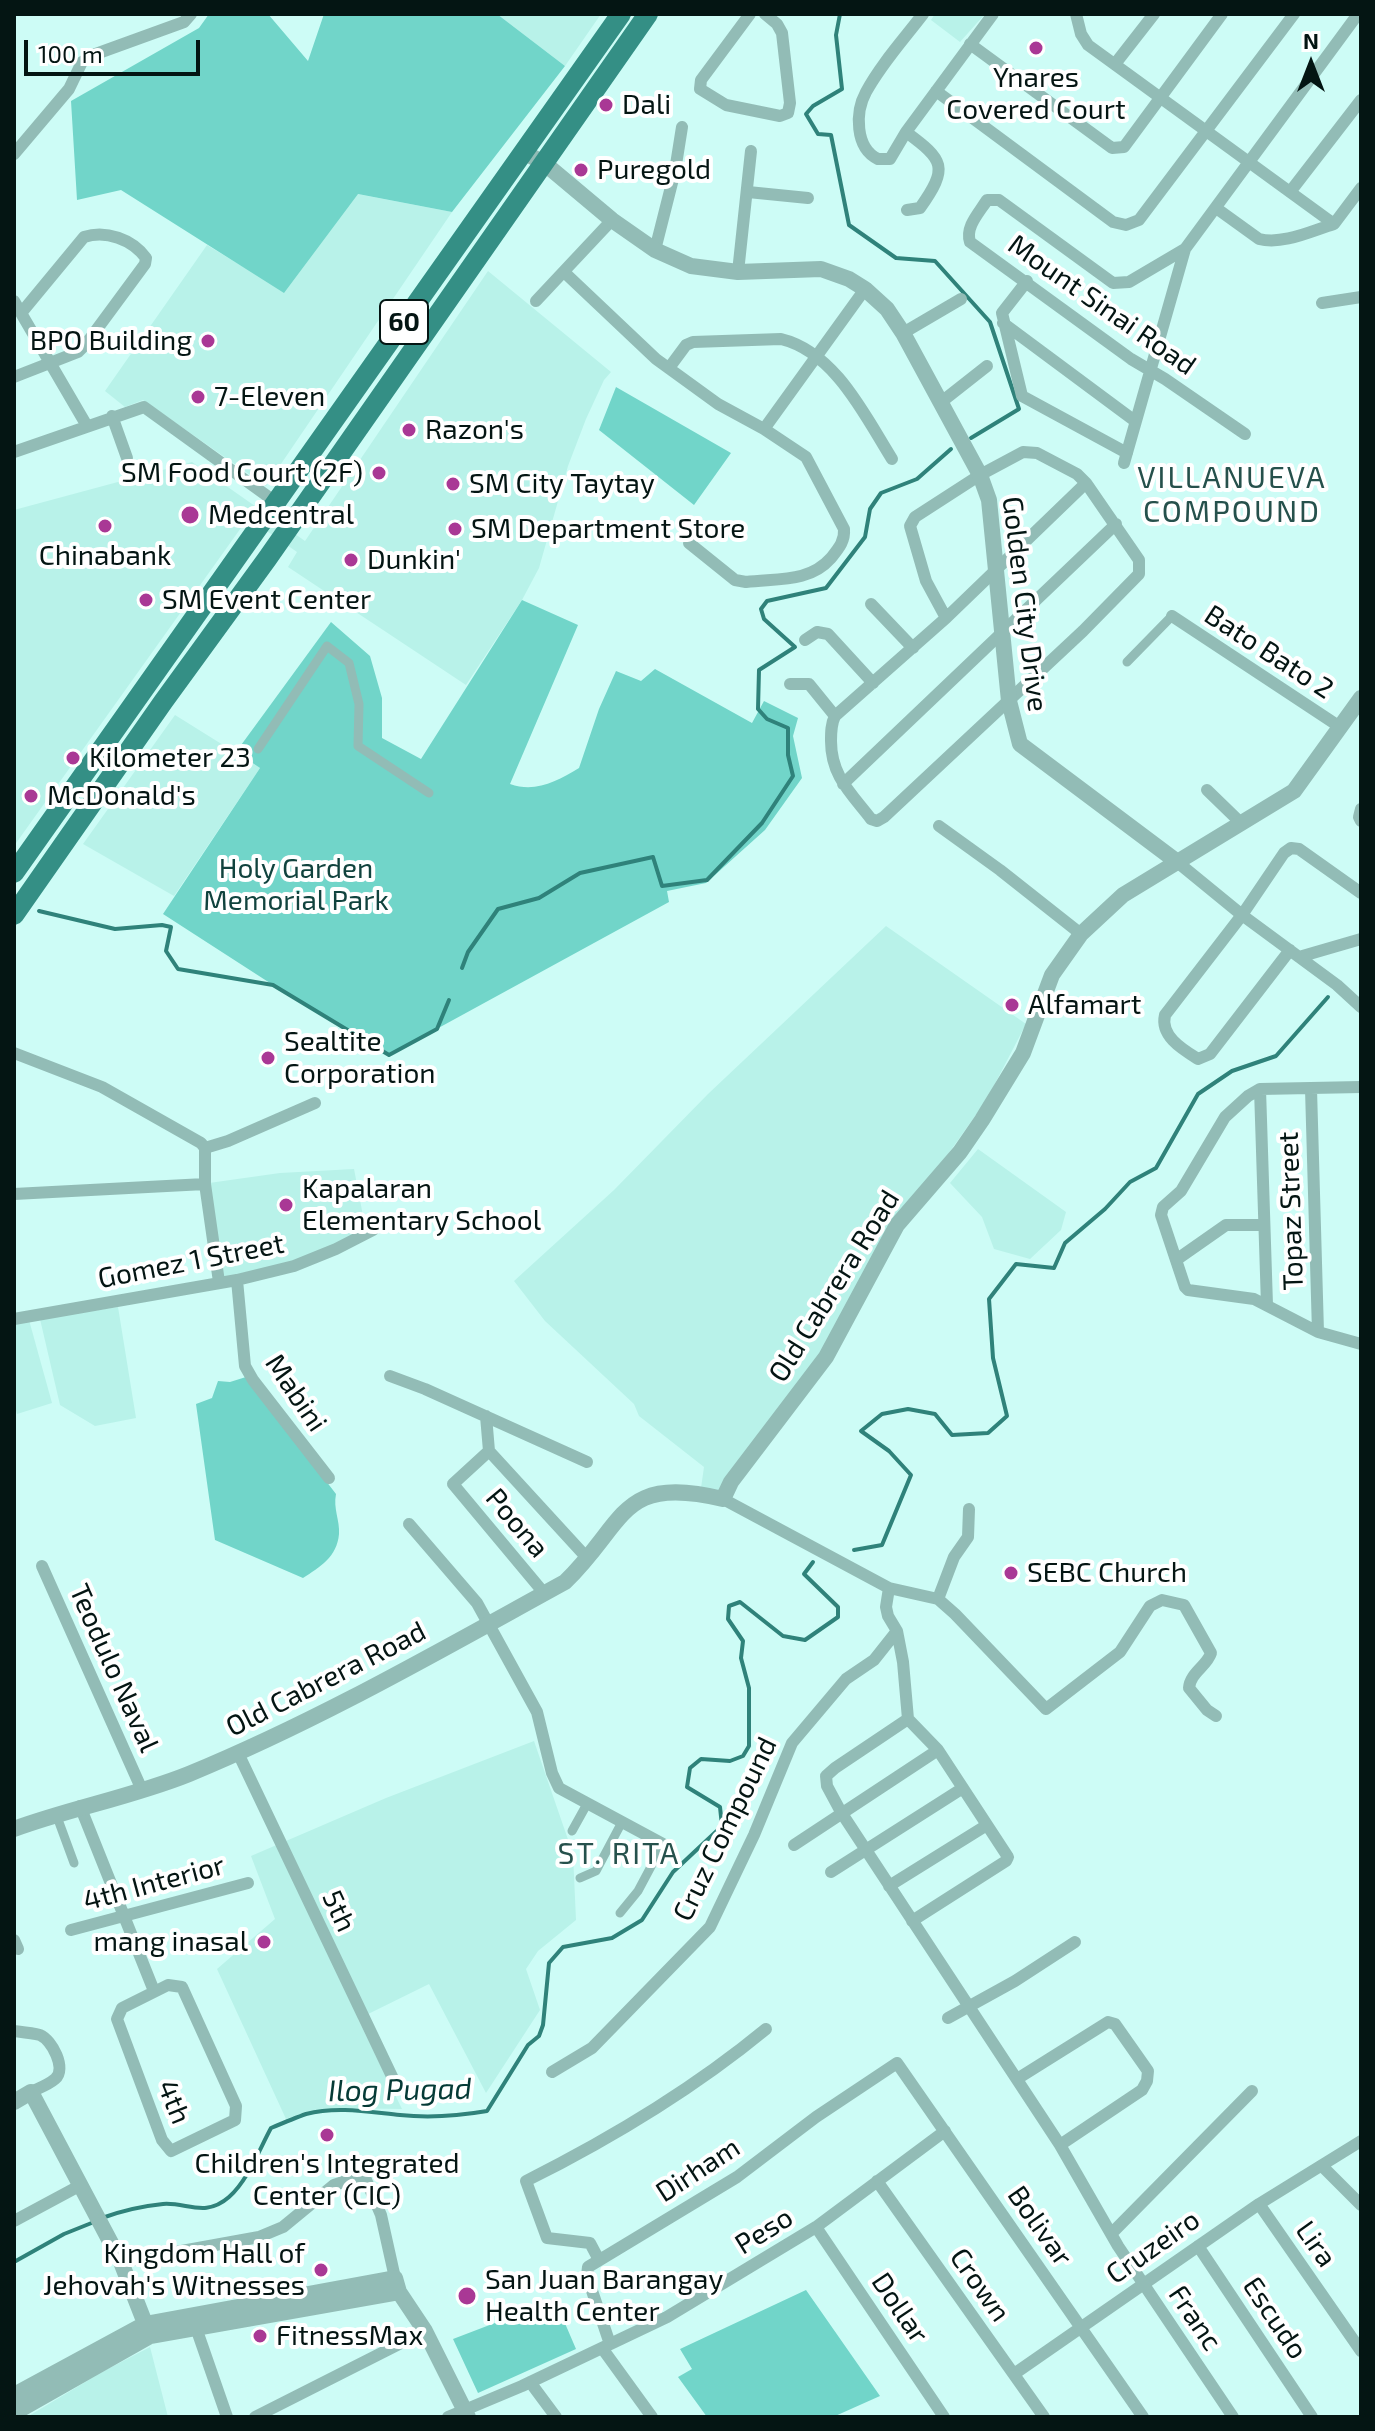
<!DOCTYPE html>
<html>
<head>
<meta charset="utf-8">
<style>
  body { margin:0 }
  #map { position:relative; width:1375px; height:2431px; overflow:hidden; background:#cdfcf6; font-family:"Exo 2",sans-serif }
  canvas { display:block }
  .frame { position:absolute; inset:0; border:16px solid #041513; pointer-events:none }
  .north { position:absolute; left:1271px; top:24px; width:80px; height:80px; -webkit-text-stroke:6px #fff; paint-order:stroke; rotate:0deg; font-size:22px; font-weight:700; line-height:32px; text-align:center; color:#041513 }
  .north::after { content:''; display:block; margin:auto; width:28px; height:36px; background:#041513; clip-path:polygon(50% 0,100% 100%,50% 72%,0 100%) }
  .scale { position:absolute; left:24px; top:40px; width:176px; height:36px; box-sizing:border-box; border:4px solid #041513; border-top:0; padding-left:10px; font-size:24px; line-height:28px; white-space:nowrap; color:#041513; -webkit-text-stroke:6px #fff; paint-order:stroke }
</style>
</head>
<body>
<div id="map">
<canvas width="1375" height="2431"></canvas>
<div class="frame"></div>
<div class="north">N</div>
<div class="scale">100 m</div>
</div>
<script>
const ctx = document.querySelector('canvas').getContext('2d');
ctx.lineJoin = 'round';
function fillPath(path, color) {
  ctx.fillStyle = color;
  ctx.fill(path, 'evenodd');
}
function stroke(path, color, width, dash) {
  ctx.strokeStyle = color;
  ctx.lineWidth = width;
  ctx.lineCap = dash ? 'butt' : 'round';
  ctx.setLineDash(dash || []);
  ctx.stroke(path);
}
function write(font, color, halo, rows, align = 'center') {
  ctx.font = font + ' "Exo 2",sans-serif';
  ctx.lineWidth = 8;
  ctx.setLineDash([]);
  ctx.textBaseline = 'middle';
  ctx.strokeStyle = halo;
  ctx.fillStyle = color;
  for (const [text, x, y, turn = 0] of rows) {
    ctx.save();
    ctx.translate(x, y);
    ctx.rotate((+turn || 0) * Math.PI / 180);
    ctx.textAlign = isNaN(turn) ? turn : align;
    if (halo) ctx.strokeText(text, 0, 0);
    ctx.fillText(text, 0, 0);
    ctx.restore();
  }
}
fillPath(new Path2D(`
  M497,14H601L565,66Z
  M935,14H985L960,42L931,20Z
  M305,184L452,212L266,486L143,400L125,407L105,391L207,245L245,268Z
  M488,271L611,372L604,380L586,419L568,466L539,568L522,600L466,685L288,567L297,552L248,518L14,846V510L192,462L305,541Z
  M175,715L260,768L174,896L83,844Z
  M886,926L1026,1024L987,1099L934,1174L826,1346L719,1493L701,1488L704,1467L639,1416L634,1404L545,1321L514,1281L614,1190L708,1094Z
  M978,1149L1066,1212L1061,1230L1030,1259L994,1249L982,1217L950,1183Z
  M354,1169L365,1226L344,1245L292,1264L222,1279L209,1183L280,1173Z
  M118,1307L136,1418L95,1426L60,1405L40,1319Z
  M29,1320L52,1403L17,1414L14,1404V1323Z
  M534,1741L573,1854L576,1920L538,1951L526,1969L540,2010L486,2093L429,1984L358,2019L402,2109L337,2108L306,2112L286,2119L217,1969L275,1919L251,1856L386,1798Z
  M150,2347L168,2417H27L102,2372Z`), '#b8f2e9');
fillPath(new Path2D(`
  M209,14H268L308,61L324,14H497L565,66L452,212L358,194L284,293L121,190L77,200L71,101L199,28Z
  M616,387L731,453L694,505L599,430Z
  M522,600L578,625L510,784C536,793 557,781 579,768L599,709L616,671L641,681L655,669L752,723L764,701L798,718L793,736L802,778L765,830L706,883L667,891L669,902L389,1055L273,985L163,914L260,768L236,752L331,622L370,656L382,698V738L421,759Z
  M246,1377L336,1494C333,1509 340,1520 339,1534C337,1557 320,1567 303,1578L215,1540L196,1404L212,1398L218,1381L230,1382Z
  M806,2290L880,2396L833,2417H707L678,2377L692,2369L680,2349Z
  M555,2300L576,2349L478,2393L453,2339Z`), '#71d5c9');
stroke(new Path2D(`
  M840,14L836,35L842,89L813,106L806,114L818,134L831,135L849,225L896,258L935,261L990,322L1019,409L971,438
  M39,911L115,929L162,925L171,927L166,951L178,969L273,985L389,1055L437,1029L449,1000
  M462,968L468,952L498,909L539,898L580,873L653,857L662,886L707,880L762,823L793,776L788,755V728L767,719L758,709L759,670L795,647L764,619L761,609L767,601L826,588L865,537L870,509L881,493L917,479L951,449
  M854,1550L882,1545L911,1475L889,1451L861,1431L882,1414L908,1409L935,1414L952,1435L988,1433L1007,1416L993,1358L989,1299L1016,1264L1054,1268L1065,1243L1105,1209L1130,1182L1156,1168L1198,1094L1232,1071L1276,1056L1328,997
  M102,2218C121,2211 143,2206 163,2204C187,2202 205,2218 229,2197C248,2180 259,2150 271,2128C283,2123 295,2118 306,2114C337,2106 369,2112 400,2115C429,2118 458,2116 487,2111L528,2045L539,2036L543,2025L549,1963L563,1947L612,1938L642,1920L673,1872L722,1826L720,1807L687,1787L690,1768L701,1759L730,1761L743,1756L749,1746V1688L741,1658L743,1641L728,1619L729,1606L740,1602L783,1636L805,1640L838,1617V1607L804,1574L813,1562
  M14,2262L64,2234L94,2222`), '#2f827a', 4);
stroke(new Path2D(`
  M1127,662L1172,616
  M258,749L327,646L349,663L359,704L358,746L429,793
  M56,1814L74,1863
  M572,1831L587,1804
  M580,1878L596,1871L622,1822
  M620,1913L638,1891L663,1844`), '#92bcb6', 9);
stroke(new Path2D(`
  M750,14L701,80L700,89L726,105L780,116L788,113L790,103L782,33L777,24L765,14
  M923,14C904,39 881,64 866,92C855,112 855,148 878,159H890L906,132L993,14
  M1076,14L1081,34L1088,45L1334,224
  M970,44L1112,148L1124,147L1222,14
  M1115,64L1154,14
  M936,91L1113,222L1126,225L1139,220L1294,14
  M906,132C944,160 949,167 920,208L907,210
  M14,154L69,89L82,62L93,55L184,22L191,14
  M748,192L808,198
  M1290,192L1361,100
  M1216,208L1259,239C1283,245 1311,231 1334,224
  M1334,224L1361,188
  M1185,249L1129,282L1113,283L999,200H987C979,213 965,227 970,242L1131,359L1165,379L1245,434
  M655,250L675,171L682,127
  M564,272L656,359L718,404L764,429L806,457L844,529C845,541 839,548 831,558C809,583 777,578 746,582L735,580L689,543
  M738,272L751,151
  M1027,281L1002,313L1022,396L1127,453
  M14,301L87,426
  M536,301L612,220
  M1322,303L1361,297
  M1003,323L1135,421
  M903,333L961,299
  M669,368L686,345L693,342L781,339C835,352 865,416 892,459
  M14,377L78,352L86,344L145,264L146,258C132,239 106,230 84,237L22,312
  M940,403L987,366
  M112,416L127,458
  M764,429L865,289
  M14,452L144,407L277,503
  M1124,463L1185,249L1358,14
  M871,604L913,648
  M1172,616L1340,727
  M805,640L817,632L828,634L873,683
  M790,684H809L835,716
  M835,716C831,724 831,732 831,741C831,776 851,793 871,819L877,821L884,817L1083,631L1139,574V560L1086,483L1077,474L1037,453L1023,452L980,475L915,517L910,526L926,581L946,618
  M835,716L946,618L1086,483
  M843,784L1116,524
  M1207,790L1241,823
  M1361,809L1359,817L1361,821
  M939,826L1000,870L1081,934
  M1176,861L1242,915L1337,985L1361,1007
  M1290,950L1210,1054L1198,1059C1182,1049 1160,1036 1165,1015L1242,915L1284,853L1291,848L1299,849L1361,893
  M1299,957L1361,939
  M14,1053L102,1087L201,1143L205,1148V1184L219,1282
  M1361,1087L1260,1089L1248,1096L1225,1117L1181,1191L1163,1207L1161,1215L1185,1287L1188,1290L1254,1299L1318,1332L1361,1344
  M1260,1089L1267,1305
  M1311,1089L1318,1332
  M205,1148L228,1141L315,1103
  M14,1194L205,1184
  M1176,1260L1226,1225H1264
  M237,1280L245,1366L253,1380L329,1478
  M14,1319L237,1280L294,1266L336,1249L373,1230
  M390,1376L425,1389L587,1462
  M486,1416L489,1451L588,1559
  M489,1451L453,1484L544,1593
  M723,1499L889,1588L938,1599L955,1614L1046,1709L1120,1652L1150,1606L1162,1600L1184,1605L1211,1653C1207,1666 1190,1673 1189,1688L1207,1710L1216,1716
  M409,1524L477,1603L488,1623L537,1712L552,1773L559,1788L663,1844
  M42,1566L142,1790
  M889,1588L886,1607L888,1616L897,1631L903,1662L908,1719L938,1750L1008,1857L1006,1861L912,1921
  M938,1599L954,1557L968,1537L969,1509
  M908,1719L835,1768L826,1776L827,1786L841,1812L1060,2145L1118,2246L1233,2417
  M238,1753L398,2089
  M80,1806L154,1991
  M794,1845L938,1750
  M831,1872L963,1788
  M889,1886L987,1825
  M71,1930L248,1883
  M14,1940L18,1949
  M168,1985L182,1987L236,2106L235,2120L171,2151L162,2140L117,2019L122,2008Z
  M948,2018L1015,1981L1075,1942
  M14,2031C22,2032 32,2033 40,2035C52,2040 67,2069 55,2079C48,2085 39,2088 31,2092
  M552,2072L592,2048L710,1927L754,1835L792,1743L846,1679L874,1660L897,1631
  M1017,2079L1108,2022L1115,2024L1148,2071L1147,2081L1142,2090L1060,2145
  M1323,2167L1361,2205
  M877,2181L1044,2417
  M1259,2204L1361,2351
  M14,2221L81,2185
  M816,2227L944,2417
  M1111,2234L1252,2091
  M1198,2246L1312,2417
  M599,2260L590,2243L547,2238L526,2181C612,2138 692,2090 766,2029
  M121,2262L259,2237L283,2227L334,2185L364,2175L381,2215L395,2278
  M194,2322L227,2417
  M610,2344L587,2276L588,2267L737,2177L816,2117L897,2063L1143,2417
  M602,2348L652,2417
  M1014,2374L1259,2204L1361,2141
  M530,2382L556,2417
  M255,2417L425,2331
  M448,2417L522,2386L667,2317L816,2227L945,2131`), '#92bcb6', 12);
stroke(new Path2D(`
  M525,153L544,163L612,220L655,250L691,266L738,272L821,269L849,279L865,289L887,309L903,333L980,475L989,500L1009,701L1020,744L1176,861
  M14,1829C71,1808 132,1797 189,1774C320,1720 441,1650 565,1582C627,1522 619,1474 723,1499L731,1482L826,1357L897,1225L960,1152L982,1120L1023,1053L1052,975L1081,934L1123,895L1294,791L1361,698
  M14,2102L31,2092L121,2262L148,2331
  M14,2395L145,2324L395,2278L399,2292L425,2331L468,2417
  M14,2413L150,2336L399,2292`), '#92bcb6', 16);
stroke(new Path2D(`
  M14,873L621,14
  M14,915L163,702L267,559L648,14`), '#348f85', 20);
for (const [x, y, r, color] of [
  [1036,48,8,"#a93895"],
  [606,105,8,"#a93895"],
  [581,170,8,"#a93895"],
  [208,341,8,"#a93895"],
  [198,397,8,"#a93895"],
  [409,430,8,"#a93895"],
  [379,473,8,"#a93895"],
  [453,484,8,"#a93895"],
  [190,515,10,"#a93895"],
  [105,526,8,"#a93895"],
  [455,529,8,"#a93895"],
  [351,560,8,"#a93895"],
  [146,600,8,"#a93895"],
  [73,758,8,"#a93895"],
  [31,796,8,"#a93895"],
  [1012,1005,8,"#a93895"],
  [268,1058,8,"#a93895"],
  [286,1205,8,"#a93895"],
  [1011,1573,8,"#a93895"],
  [264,1942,8,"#a93895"],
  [327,2135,8,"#a93895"],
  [321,2270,8,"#a93895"],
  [467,2296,10,"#a93895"],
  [260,2336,8,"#a93895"]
]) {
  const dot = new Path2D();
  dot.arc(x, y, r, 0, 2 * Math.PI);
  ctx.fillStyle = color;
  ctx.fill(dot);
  stroke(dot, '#fff', 3);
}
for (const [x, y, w] of [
  [404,322,48]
]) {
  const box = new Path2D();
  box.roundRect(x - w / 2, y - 22, w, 44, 6);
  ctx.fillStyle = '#fff';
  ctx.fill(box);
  stroke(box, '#041513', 2);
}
write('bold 26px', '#041513', null, [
  ["60",404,322]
]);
write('28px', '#041513', '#fff', [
  ["Ynares",1036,78,"center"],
  ["Covered Court",1036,110,"center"],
  ["Dali",622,105],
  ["Puregold",597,170],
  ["BPO Building",192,341,"right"],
  ["7-Eleven",214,397],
  ["Razon's",425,430],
  ["SM Food Court (2F)",363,473,"right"],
  ["SM City Taytay",469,484],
  ["Medcentral",208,515],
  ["SM Department Store",471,529],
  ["Chinabank",105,556,"center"],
  ["Dunkin'",367,560],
  ["SM Event Center",162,600],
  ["Kilometer 23",89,758],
  ["McDonald's",47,796],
  ["Alfamart",1028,1005],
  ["Sealtite",284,1042],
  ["Corporation",284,1074],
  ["Kapalaran",302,1189],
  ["Elementary School",302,1221],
  ["SEBC Church",1027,1573],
  ["mang inasal",248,1942,"right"],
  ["Children's Integrated",327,2164,"center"],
  ["Center (CIC)",327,2196,"center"],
  ["Kingdom Hall of",305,2254,"right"],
  ["Jehovah's Witnesses",305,2286,"right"],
  ["San Juan Barangay",485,2280],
  ["Health Center",485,2312],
  ["FitnessMax",276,2336]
], 'left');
write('28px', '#041513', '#fff', [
  ["Mount Sinai Road",1102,305,35],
  ["Golden City Drive",1025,604,83],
  ["Bato Bato 2",1269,652,33],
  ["Topaz Street",1291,1211,-92],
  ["Gomez 1 Street",191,1261,-11],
  ["Old Cabrera Road",834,1286,-58],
  ["Mabini",296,1393,56],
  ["Poona",517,1523,50],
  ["Teodulo Naval",114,1668,66],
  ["Old Cabrera Road",326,1679,-27],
  ["Cruz Compound",725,1829,-64],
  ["4th Interior",154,1883,-15],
  ["5th",339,1911,65],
  ["4th",174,2102,68],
  ["Dirham",698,2170,-33],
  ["Bolivar",1040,2226,55],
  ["Peso",764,2231,-32],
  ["Lira",1316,2244,55],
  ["Cruzeiro",1153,2247,-35],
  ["Crown",980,2285,55],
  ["Dollar",900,2308,56],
  ["Franc",1195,2318,56],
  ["Escudo",1275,2318,56]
]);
write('28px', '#11433e', '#fff', [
  ["Holy Garden",296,869],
  ["Memorial Park",296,901]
]);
ctx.letterSpacing = '2px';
write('30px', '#26514c', '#fff', [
  ["VILLANUEVA",1232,478],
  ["COMPOUND",1232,512],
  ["ST. RITA",619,1854]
]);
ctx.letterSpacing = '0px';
write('italic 30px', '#053a36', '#fff', [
  ["Ilog Pugad",400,2090,-1]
]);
</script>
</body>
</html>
